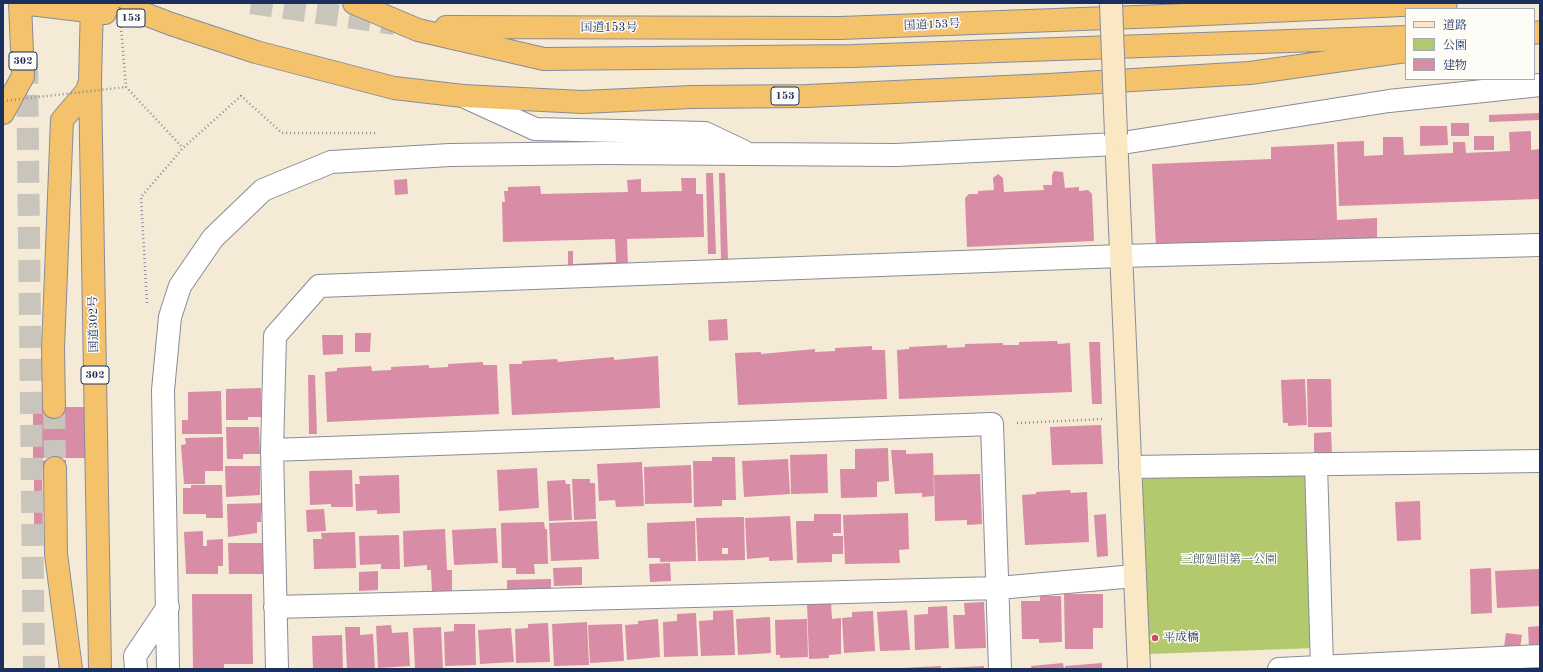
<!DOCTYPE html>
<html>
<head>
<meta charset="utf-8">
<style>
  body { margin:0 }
  #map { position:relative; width:1543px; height:672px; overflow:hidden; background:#f5ead5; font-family:"Old Standard TT","Noto Serif JP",serif }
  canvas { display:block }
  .frame { position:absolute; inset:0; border:4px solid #1b2f5e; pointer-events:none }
  .legend { position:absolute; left:1405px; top:8px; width:130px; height:72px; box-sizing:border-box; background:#fdfcf7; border:1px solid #a3aaba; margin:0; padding:5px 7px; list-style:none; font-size:12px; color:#1b2f5e }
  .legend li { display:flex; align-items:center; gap:8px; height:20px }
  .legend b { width:20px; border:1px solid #a3aaba }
</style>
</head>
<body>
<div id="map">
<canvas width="1543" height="672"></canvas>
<div class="frame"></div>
<ul class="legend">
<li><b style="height:5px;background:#fae7c3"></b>道路</li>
<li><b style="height:11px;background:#b3c96d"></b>公園</li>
<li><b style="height:11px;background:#d88ca5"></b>建物</li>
</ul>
</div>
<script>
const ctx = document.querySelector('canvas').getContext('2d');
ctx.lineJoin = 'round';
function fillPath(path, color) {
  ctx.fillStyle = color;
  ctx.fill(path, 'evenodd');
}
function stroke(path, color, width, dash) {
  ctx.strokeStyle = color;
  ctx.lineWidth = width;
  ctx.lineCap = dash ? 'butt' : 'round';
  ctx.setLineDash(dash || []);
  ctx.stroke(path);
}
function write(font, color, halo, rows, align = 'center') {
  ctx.font = font + ' "Old Standard TT","Noto Serif JP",serif';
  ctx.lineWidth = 3;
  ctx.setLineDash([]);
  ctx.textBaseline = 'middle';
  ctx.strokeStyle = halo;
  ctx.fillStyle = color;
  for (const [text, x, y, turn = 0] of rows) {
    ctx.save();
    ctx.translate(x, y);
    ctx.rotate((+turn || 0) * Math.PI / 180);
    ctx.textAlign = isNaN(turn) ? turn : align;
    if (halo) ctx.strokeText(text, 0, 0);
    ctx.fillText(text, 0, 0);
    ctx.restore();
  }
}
fillPath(new Path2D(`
  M1310,468L1315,648L1149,654L1142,472Z`), '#b3c96d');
fillPath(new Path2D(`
  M1540,113V120L1489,122V115Z
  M1451,123H1469V136H1451Z
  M1420,126H1447L1448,145L1420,146Z
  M1531,131V150L1540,149V199L1339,206L1337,142L1364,141V156L1383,155V137H1403L1404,155L1453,153V142H1465L1466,153L1510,151L1509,132Z
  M1474,136H1494V150H1474Z
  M1334,144L1337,220L1377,218V238L1156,247L1152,164L1271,159V147Z
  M1054,171L1063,172L1065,188L1079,187V191L1088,190L1092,194L1094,241L967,247L965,198L969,194H978V191L994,190L993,178L998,174L1003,178L1004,192L1044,190L1043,185H1052V175Z
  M706,173H713L716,254H708Z
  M719,173H725L728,260L721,261Z
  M681,178H696V194H703L704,237L627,239L628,267L568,269V251H573V264L616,262L615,239L503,242L502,202H505L504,191H508V187L540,186L541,194L628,192L627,180L641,179V192L682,191Z
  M407,179L408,194L395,195L394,180Z
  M727,319L728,340L709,341L708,320Z
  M355,333H371L370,352H355Z
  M322,335H343V354L323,355Z
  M1057,341L1058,344L1070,343L1072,392L899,399L897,350L909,349V347L947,345V348L965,347V344L1003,343V345H1019V342Z
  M1089,342H1100L1102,404H1092Z
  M872,346V350H885L887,399L738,405L735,353L761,352V354L815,349V352L835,351V348Z
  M658,356L660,408L512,415L509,364H522V361L557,359L558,362L614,357V360Z
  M483,362V365H497L499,414L327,422L325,372L337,371V368L371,366L372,371L391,370V367L429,365V368L448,367V364Z
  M308,375H315L317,434H309Z
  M1305,379L1307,425L1288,426V423H1283L1281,380Z
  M1307,379H1331L1332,427H1308Z
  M261,388V417H248V420H226V389Z
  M221,391L222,434H182V420H188V392Z
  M33,407H86V458H33Z
  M1101,425L1103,464L1052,465L1050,427Z
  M226,427H259L260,454H243V459H227Z
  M1331,432L1332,454L1314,455V433Z
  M223,437V471H205V484H184L181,445L186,444L185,438Z
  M888,448L889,481L877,482V497L841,498L840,469H855V449Z
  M891,450H906V454L933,453L934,496L922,497V493L895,494Z
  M827,454L828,493L791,494L790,455Z
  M712,457H735L736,500H722V506L694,507L693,461H712Z
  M788,459L790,494L744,497L742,461Z
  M66,460V478L58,468H42L43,544H34V461Z
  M642,462L644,506L616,507L615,500L599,501L597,464Z
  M691,465L692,503L645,504L644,467Z
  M225,466H260V495L226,497Z
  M537,468L539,508L499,511L497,470Z
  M352,470L353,507H331V504L310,505L309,471Z
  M980,474L982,524L967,525V520L935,521L934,475Z
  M399,475L400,513L377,514V510L356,511L355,484H360L359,476Z
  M572,479H590V483H595L596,519L574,520Z
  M565,480L566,484H570L572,520L549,521L547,481Z
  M191,485H222L223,518H206V514H183V488H191Z
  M1070,490L1071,493L1087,492L1089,542L1025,545L1022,495L1036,494V492Z
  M1420,501L1421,540L1397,541L1395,502Z
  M265,503V513H261V522H257V533L228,537L227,504Z
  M324,509L326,531L307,532L306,510Z
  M908,513L909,549L899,550L900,563L845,564L843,515Z
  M814,514H841V533H833V536H843V554H832V562L797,563L796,521H814Z
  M1106,514L1108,556L1097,557L1094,515Z
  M790,516L793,560L769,561V557L747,559L745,518Z
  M744,517L745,560L698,561L696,518ZM722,548H728V554H722Z
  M597,521L599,559L551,561L549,523Z
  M695,521L696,561L660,562V558H648L647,523Z
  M544,522L545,529H547L548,564H534L535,574H516V568H502L501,523Z
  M496,528L498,563L454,565L452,530Z
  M445,529L447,570H452V591L432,592L431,570H427V565L404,567L403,531Z
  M203,531V546H207V540L223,539V566H218V574H186L184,532Z
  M355,532L356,568L314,569L313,539H322L321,533Z
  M399,535L400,569H381V564L360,565L359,536Z
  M228,543H263L264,574H229Z
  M670,563L671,581L650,582L649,564Z
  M582,567V585L554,586L553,568Z
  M1491,568L1492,613L1471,614L1470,569Z
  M1540,569V606L1497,608L1495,571Z
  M378,571V590L359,591V572Z
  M551,579V589L507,590V580Z
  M192,594H252L253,664H224V669H193Z
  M1064,594H1103V628H1093V649H1065Z
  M1040,596H1061L1062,642L1039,643V639H1022L1021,601H1040Z
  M831,602L832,619L841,618V654L829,655V658L809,659L807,603Z
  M984,602L986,648L955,649L953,615H965L964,603Z
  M947,606L949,648L915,650L914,615L928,614V607Z
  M733,610L735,655L701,656L699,621L713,620V611Z
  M907,610L910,650L880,651L877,612Z
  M873,611L875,651L844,653L842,618L852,617V612Z
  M696,613L698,656L664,657L663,622L677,621V614Z
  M770,617L771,653L738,655L736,619Z
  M658,619L660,657L627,660L625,625L638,624V621Z
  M807,619L808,657L780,658V655H776L775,620Z
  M587,622L589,665L554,666L552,624Z
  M548,623L550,662L516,663L515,629L528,628V624Z
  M454,624H475L476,665L445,666L444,632L454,631Z
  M622,624L624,661L590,663L588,625Z
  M391,625L392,633L408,632L410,666L378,668L376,626Z
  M1540,626V647L1529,648L1528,627Z
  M345,627H360V635L373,634L375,669H347Z
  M441,627L443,669H415L413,628Z
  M511,628L514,662L480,664L478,630Z
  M1506,633L1522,635L1520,648L1504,647Z
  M342,635L343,669H313L312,636Z
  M1063,663L1064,669H1032L1031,666Z
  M1102,663V669H1065V666Z
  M941,666V669H902V668Z
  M984,666V669H947V668Z`), '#d88ca5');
stroke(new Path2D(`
  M251,3L395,24
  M27,62L34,669
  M54,407L55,458`), '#c9c5bd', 22, [22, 11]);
const street = new Path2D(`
  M463,96L535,129L705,133L743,151
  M272,450L992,424L1000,669
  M1316,464L1322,667
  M1130,467L1540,461
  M275,607L998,588L1135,576
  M136,669L135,656L168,607
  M168,669L163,390L170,317L180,286L213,238L263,190L331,162L450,155L603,153L896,155L1116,144L1389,101L1540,85
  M277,669L272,450L275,336L319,286L1121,256L1540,245
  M1279,669L1540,656`);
const secondary = new Path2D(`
  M1116,135L1139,669`);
const highway = new Path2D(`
  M21,3L105,13
  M92,3L90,81L100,669
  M116,3L171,24L256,52L394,88L463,96L582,102L692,97L807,96L1049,85L1250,73L1406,51
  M354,3L418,30L544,59L853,56L1406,37
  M446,27L840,28L1162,16L1446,3
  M1534,33L1540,32
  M3,113L23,76L20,3
  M54,407L53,349L62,120L87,91L90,81
  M55,468L56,554L71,669`);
stroke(street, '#888c9a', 24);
stroke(secondary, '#888c9a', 24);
stroke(highway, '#888c9a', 24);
stroke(new Path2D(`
  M147,303L141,197L183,148L241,96L282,133H376
  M1017,423L1104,419`), '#888c9a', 2.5, [1, 3]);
stroke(street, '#fff', 22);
stroke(secondary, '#fae7c3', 22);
stroke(highway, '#f3c26a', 22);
const secondaryBridge = new Path2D(`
  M1111,3L1116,135`);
stroke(secondaryBridge, '#888c9a', 24, []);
stroke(new Path2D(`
  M119,3L126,87L183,148
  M3,101L126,87`), '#888c9a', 2.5, [1, 3]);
stroke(secondaryBridge, '#fae7c3', 22);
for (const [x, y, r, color] of [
  [1155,638,4,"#d1495b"]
]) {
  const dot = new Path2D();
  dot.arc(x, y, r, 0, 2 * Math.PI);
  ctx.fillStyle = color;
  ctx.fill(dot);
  stroke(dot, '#fdfcf7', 1.5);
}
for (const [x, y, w] of [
  [131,18,28],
  [23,61,28],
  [785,96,28],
  [95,375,28]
]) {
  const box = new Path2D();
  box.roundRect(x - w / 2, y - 9, w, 18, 3);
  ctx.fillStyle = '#fdfcf7';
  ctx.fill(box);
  stroke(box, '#1b2f5e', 1);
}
write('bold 11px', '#1b2f5e', null, [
  ["153",131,18],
  ["302",23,61],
  ["153",785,96],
  ["302",95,375]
]);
write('12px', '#1b2f5e', '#fdfcf7', [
  ["国道153号",932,25,-2],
  ["国道153号",609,28],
  ["国道302号",94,324,-91]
]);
write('12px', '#495d62', '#fdfcf7', [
  ["三郎廻間第一公園",1229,560]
]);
write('12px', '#1b2f5e', '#fdfcf7', [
  ["平成橋",1163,638]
], 'left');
</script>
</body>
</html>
